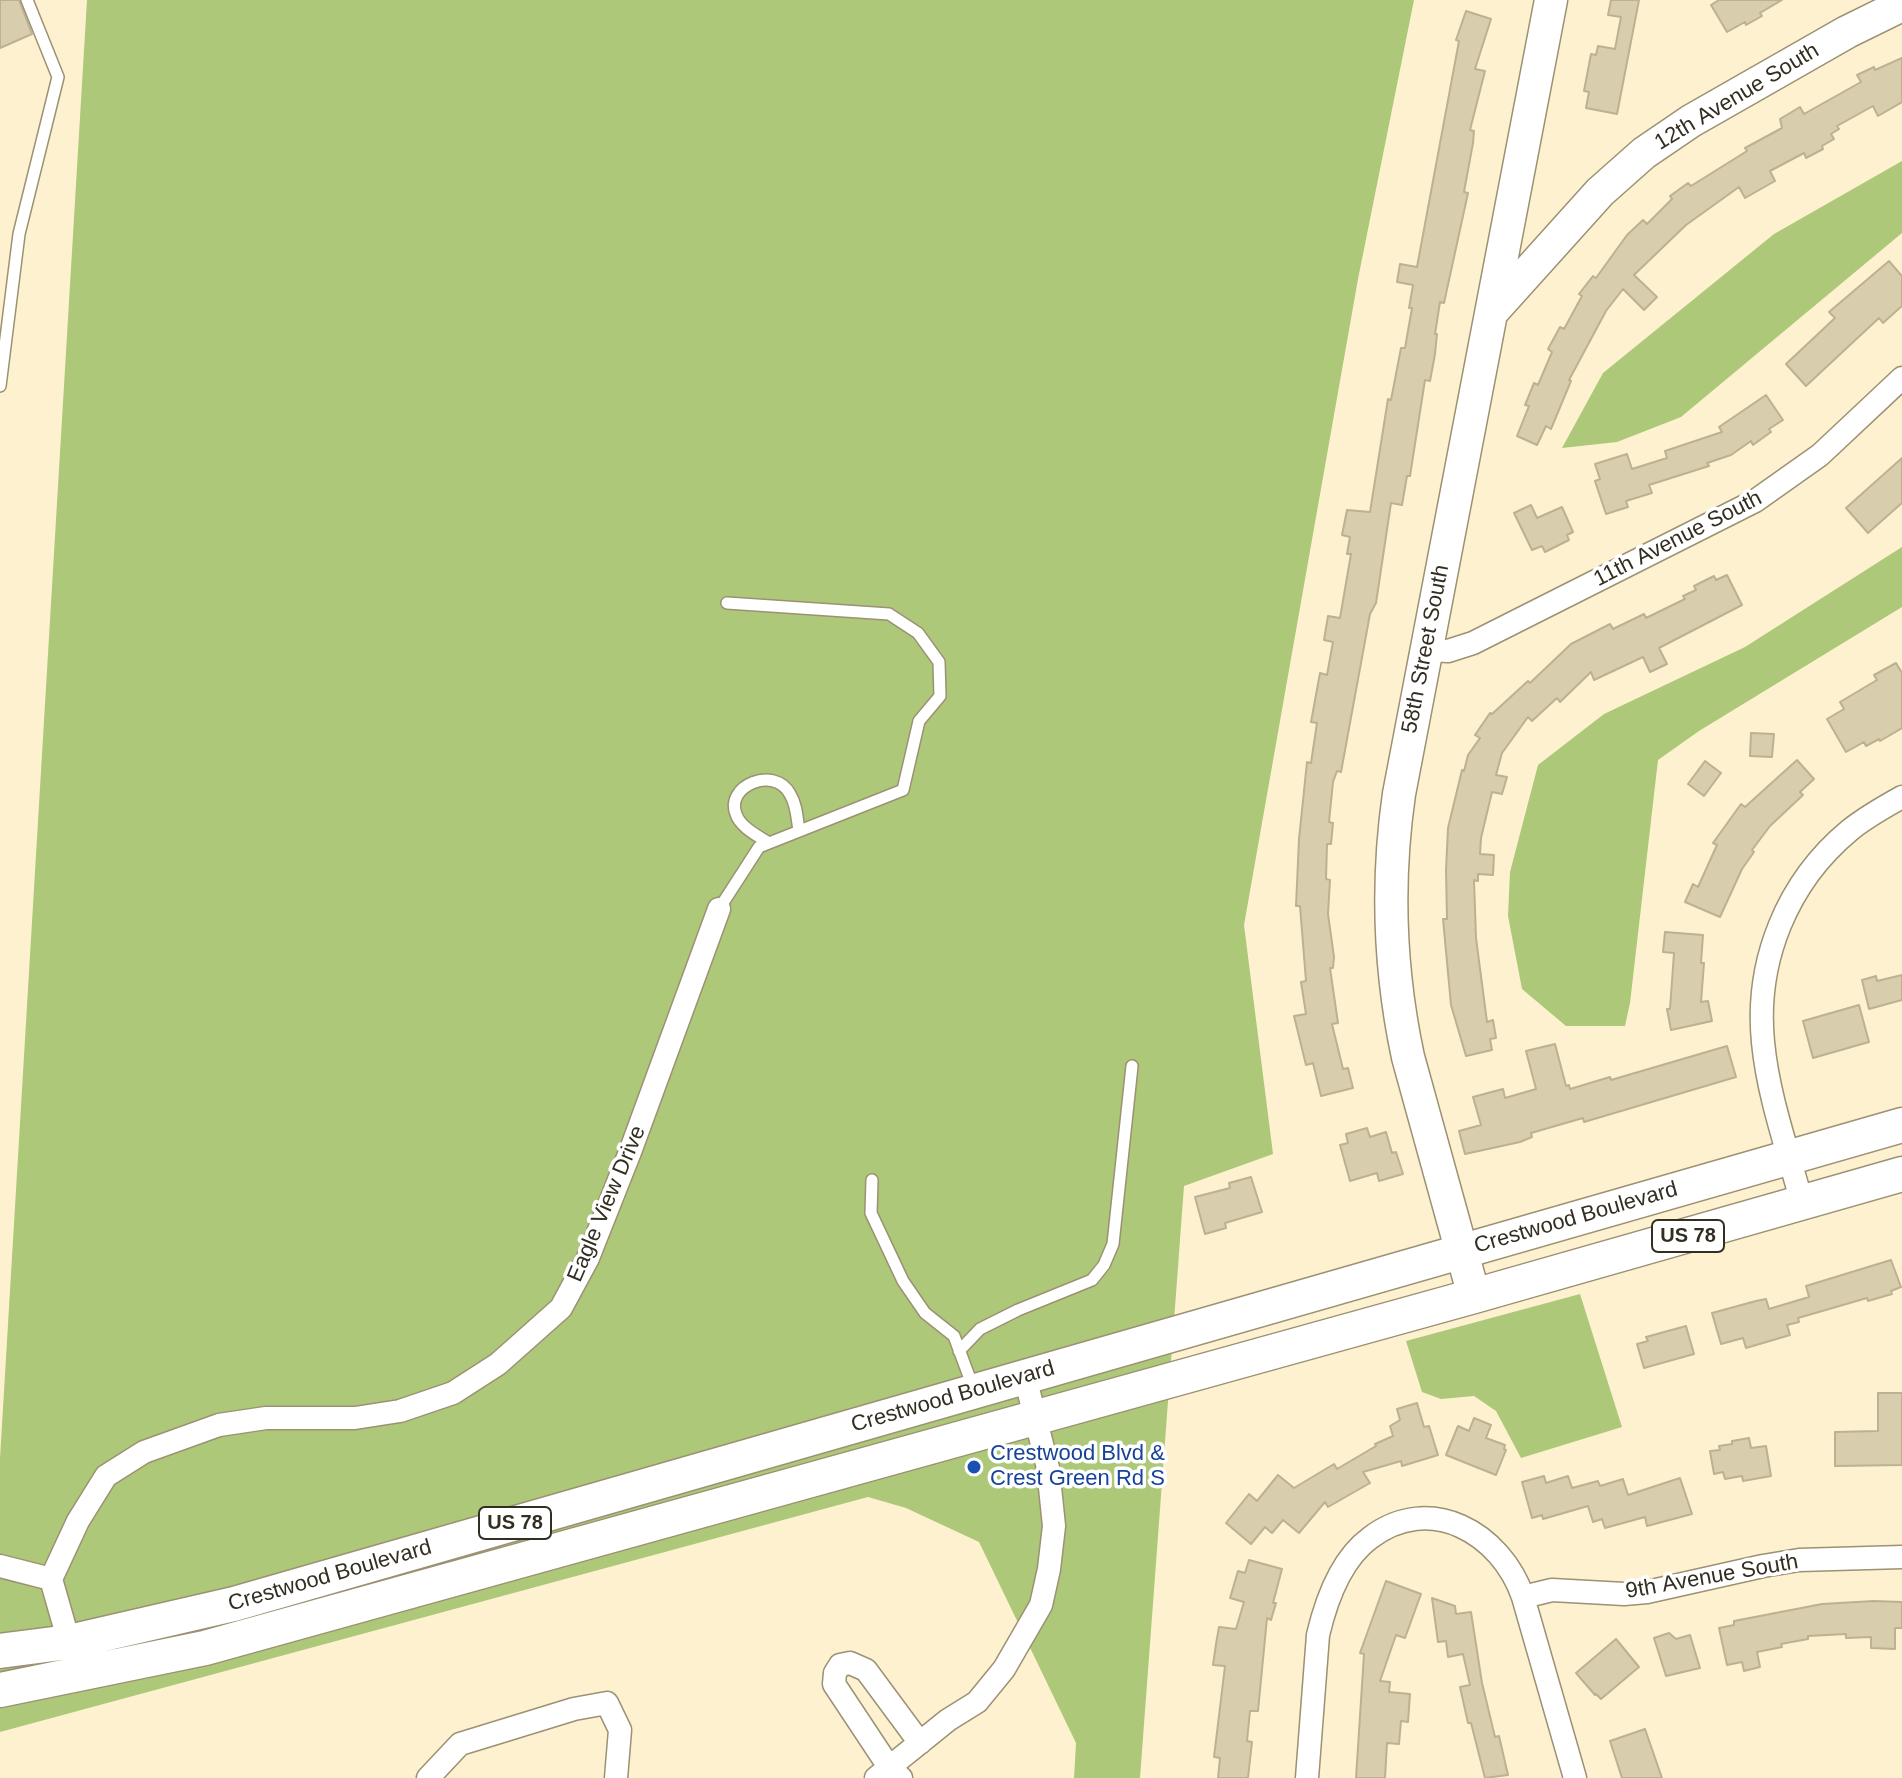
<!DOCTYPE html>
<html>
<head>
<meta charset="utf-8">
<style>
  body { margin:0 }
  canvas { display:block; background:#fdf1d0 }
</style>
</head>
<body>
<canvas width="1902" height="1778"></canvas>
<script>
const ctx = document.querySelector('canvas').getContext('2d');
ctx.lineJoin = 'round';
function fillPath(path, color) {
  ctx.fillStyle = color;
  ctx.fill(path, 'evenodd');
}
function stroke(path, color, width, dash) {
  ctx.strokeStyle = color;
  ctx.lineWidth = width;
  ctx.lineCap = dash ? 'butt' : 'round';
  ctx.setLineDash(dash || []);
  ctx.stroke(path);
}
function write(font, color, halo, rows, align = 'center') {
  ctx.font = font + ' Helvetica,sans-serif';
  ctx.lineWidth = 7;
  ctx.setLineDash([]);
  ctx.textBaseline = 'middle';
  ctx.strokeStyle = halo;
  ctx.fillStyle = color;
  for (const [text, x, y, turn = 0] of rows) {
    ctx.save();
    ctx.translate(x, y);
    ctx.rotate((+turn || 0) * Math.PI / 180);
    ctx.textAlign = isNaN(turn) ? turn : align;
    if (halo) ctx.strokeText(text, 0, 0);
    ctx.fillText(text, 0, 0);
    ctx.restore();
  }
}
fillPath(new Path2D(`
  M87,0H1414L1358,279L1244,925L1273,1154L1184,1186L1140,1778H1074L1076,1743L979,1542L906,1508L868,1497L0,1732V1458Z
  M1902,161V233L1681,417L1617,442L1562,448L1603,373L1774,234Z
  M1902,547V607L1699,731L1658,760L1630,1003L1625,1026H1566L1522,989L1508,916L1510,872L1538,765L1604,714L1745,647Z
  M1580,1294L1622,1427L1521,1458L1496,1411L1474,1396L1441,1399L1422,1392L1406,1341Z`), '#adc878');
const building = new Path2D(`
  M0,0H19L32,34L0,48Z
  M1611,0H1639L1617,114L1586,108L1589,92L1584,91L1591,54L1596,55L1598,46L1615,49L1621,17L1608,15Z
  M1719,0H1782L1760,13L1762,16L1746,25L1745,22L1727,32L1711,5Z
  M1466,11L1491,19L1475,69L1485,71L1470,130L1474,131L1473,143L1464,192L1468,193L1444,303L1440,302L1435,334H1437L1435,354L1430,381L1425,380L1410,476H1407L1402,505L1391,503L1376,603L1370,614L1341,772L1337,771L1333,782L1329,822L1333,823L1331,844H1327L1326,879L1330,880L1328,914L1334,957L1333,968H1330L1338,1023L1332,1024L1343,1069L1348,1068L1353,1088L1321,1096L1313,1063L1306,1065L1294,1016L1306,1014L1301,982L1306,981L1300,906H1296L1299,839L1307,762L1311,763L1317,723L1311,722L1320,673L1327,675L1333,642L1324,640L1328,616L1340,618L1351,554H1347L1350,537L1342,535L1347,510L1370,512L1388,399L1391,400L1401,348H1405L1412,308H1409L1413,285L1397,282L1400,264L1417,267L1459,41L1456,40Z
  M1902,58V102L1878,116L1873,106L1837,126L1839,129L1831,134L1834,139L1822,146L1823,149L1806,158L1804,153L1770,171L1775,181L1745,198L1739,187L1686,225L1634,275L1657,297L1644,310L1623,289L1606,311L1569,380L1571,381L1551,429L1546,426L1537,445L1517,436L1529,406L1525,405L1534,383L1538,385L1552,352L1548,349L1560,327L1564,329L1582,296L1579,294L1593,276L1596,278L1627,235L1643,220L1647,224L1672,199L1670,196L1688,183L1691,186L1747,151L1745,148L1782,128L1780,119L1800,107L1804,114L1861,82L1857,75L1874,67L1875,70Z
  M1889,261L1902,276V306L1883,323L1879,318L1806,386L1786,364L1835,318L1829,312Z
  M1766,395L1783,420L1769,429L1771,432L1753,445L1751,441L1731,455L1707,463L1709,466L1649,485L1652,493L1626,501L1628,507L1606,514L1595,481L1600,479L1595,464L1627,454L1632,469L1667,458L1665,451L1722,432L1719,427Z
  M1902,458V503L1868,533L1846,508Z
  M1531,505L1537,518L1562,507L1573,532L1567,535L1569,540L1545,552L1542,546L1532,550L1514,513Z
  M1727,575L1742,605L1659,648L1667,664L1650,672L1643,657L1594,680L1591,672L1560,702L1557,698L1532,721L1528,717L1502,753L1496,775L1507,777L1502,794L1492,792L1481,838L1480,854L1494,855L1493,875L1478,874V881L1474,880L1476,938L1487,1022L1493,1020L1496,1038L1490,1039L1492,1050L1466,1056L1451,1005L1443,919H1447L1446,870L1448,828L1462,770L1464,771L1468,755L1480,738L1475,735L1490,713L1492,714L1528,681L1530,683L1571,644L1610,624L1613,629L1644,614L1646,618L1685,599L1683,596L1696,590L1694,586L1714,576L1716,580Z
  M1896,663L1902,673V728L1880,741L1879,739L1866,746L1864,742L1846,752L1827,719L1844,709L1840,702L1877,680L1874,675Z
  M1751,733L1774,734L1772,757L1750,756Z
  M1797,760L1814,779L1800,792L1803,795L1770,826L1752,850L1754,852L1742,869L1720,917L1685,902L1693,884L1698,887L1717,845L1713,843L1741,804L1745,807Z
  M1705,761L1721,773L1704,796L1688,784Z
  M1665,932L1703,935L1701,963H1704L1701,1002L1708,1001L1712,1021L1671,1030L1667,1009H1670L1674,953L1663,952Z
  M1902,975V1000L1869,1009L1862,980L1876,976L1877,981Z
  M1859,1005L1869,1042L1813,1058L1803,1021Z
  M1555,1044L1566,1086L1569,1085L1570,1089L1610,1077L1611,1080L1727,1046L1736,1077L1584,1122L1583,1118L1531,1133L1532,1137L1520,1142L1465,1154L1459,1131L1481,1125L1473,1097L1503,1089L1505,1098L1536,1089L1526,1051Z
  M1367,1128L1370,1137L1386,1132L1392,1153L1396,1152L1403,1174L1379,1181L1377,1173L1350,1181L1340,1145L1348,1143L1346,1134Z
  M1251,1177L1262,1212L1225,1223L1226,1228L1205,1234L1195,1197L1230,1188L1229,1183Z
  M1891,1260L1901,1287L1891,1291L1892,1294L1868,1301L1867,1298L1798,1318L1799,1322L1787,1325L1790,1335L1746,1348L1743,1338L1721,1344L1712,1313L1756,1301L1766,1299L1769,1309L1809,1297L1806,1286Z
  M1686,1326L1694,1354L1644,1368L1637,1344L1648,1341L1646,1337Z
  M1878,1393H1902V1465L1835,1466V1432L1878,1431Z
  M1417,1403L1424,1427L1429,1426L1438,1455L1402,1466L1401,1461L1363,1472L1370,1483L1328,1507L1325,1502L1299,1533L1283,1520L1272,1533L1265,1527L1251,1544L1226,1523L1249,1494L1257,1501L1278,1475L1294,1488L1334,1464L1337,1469L1376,1446L1375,1444L1393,1436L1390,1426L1400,1420L1397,1409Z
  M1474,1418L1491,1425L1486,1438L1505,1445L1504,1449L1506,1450L1496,1475L1446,1455L1458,1426L1469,1431Z
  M1749,1438L1751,1448L1766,1446L1771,1476L1743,1481L1742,1476L1725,1479L1723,1472L1714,1474L1710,1451L1720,1450L1719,1446L1732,1444V1441Z
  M1544,1476L1546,1483L1568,1476L1572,1488L1598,1481L1600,1486L1623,1479L1628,1495L1680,1478L1692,1514L1647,1526L1645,1517L1605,1528L1602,1519L1593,1522L1588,1506L1543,1519L1542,1515L1532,1518L1522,1482Z
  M1249,1560L1282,1569L1273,1603H1276L1271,1620L1267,1618L1258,1711H1250L1247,1741L1252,1742L1248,1778H1218L1220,1758L1214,1757L1225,1666L1213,1665L1216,1644L1219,1627L1236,1629L1244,1602L1230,1598L1238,1571L1245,1573Z
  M1386,1581L1421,1594L1405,1638L1396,1635L1380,1681L1390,1682L1389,1692L1410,1694L1408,1722L1401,1721L1399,1744L1387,1743L1385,1778H1356L1364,1654L1360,1653Z
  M1432,1598L1455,1606L1456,1614L1471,1612L1482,1683L1495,1737L1499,1736L1508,1775L1485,1778L1471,1723H1468L1460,1687L1470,1685L1463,1654L1448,1657L1446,1641L1438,1642Z
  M1874,1601L1902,1602V1628H1895V1649L1871,1648V1637L1846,1638V1634L1808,1636V1639L1781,1644L1782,1647L1757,1652L1760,1667L1744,1671L1742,1662L1727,1665L1719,1628L1734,1625V1621L1822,1604Z
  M1669,1633L1676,1639L1690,1635L1700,1668L1666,1676L1654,1638Z
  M1616,1639L1639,1667L1601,1699L1596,1694L1595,1695L1576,1673Z
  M1645,1729L1662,1778H1622L1610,1741Z`);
fillPath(building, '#d8cdad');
stroke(building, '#bcb192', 2);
const lane = new Path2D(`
  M0,386L19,234L58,77L27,0
  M769,843C758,836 740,827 736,814C725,786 774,765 790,794C797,805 797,819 799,831
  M719,909L759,847L903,790L919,721L940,696L939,662L918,633L889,614L727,603
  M872,1180L871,1213L903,1281L925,1313L954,1336L973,1387
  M959,1351L980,1329L1018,1310L1092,1280L1104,1265L1113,1244L1132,1066`);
const street = new Path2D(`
  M1426,650L1448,651L1473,643L1755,501L1820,455L1902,378
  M1802,1203C1788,1151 1768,1096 1763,1042C1755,961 1787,882 1850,830C1866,817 1884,807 1902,797
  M0,1566L51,1579
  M1523,1597L1552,1590L1624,1594L1647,1592L1763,1566L1799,1560L1902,1557
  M69,1642L51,1579L78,1521L106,1476L144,1452L219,1425L266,1418H355L400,1411L453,1393L498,1364L561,1308L588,1258L630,1152L719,909
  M428,1778L460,1744L574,1709L607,1703L620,1730L616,1778
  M876,1778L948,1720L977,1702L1004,1669L1041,1605L1049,1569L1054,1526L1048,1468L1025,1377
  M901,1778L889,1767L834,1684L835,1673L840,1665L850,1663L866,1670L920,1743
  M1307,1778L1318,1635C1326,1601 1340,1560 1370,1538C1430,1492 1501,1533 1523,1597L1575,1778`);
const secondary = new Path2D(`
  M1492,312L1600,192L1644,153L1691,121L1847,32L1902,5
  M1474,1296L1408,1057C1389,968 1386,884 1399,794L1551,0`);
const primary = new Path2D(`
  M0,1651L69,1642L234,1604L1902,1125
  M0,1690L205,1648L1474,1296L1902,1174`);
stroke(lane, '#9c9173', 14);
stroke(street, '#9c9173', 25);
stroke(secondary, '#9c9173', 35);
stroke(primary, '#9c9173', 37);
stroke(lane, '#fff', 11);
stroke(street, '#fff', 22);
stroke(secondary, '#fff', 32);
stroke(primary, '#fff', 34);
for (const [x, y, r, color] of [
  [974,1467,8,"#1a4fb4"]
]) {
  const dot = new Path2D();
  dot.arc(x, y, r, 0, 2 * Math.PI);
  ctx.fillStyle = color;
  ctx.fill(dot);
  stroke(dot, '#fff', 3);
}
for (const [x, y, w] of [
  [1688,1236,72],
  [515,1523,72]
]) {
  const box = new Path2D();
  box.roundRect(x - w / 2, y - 16, w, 32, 6);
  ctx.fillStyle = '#fff';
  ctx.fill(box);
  stroke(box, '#332e22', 2);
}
write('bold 20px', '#332e22', null, [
  ["US 78",1688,1236],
  ["US 78",515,1523]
]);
write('22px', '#332e22', '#fff', [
  ["12th Avenue South",1737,97,-31],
  ["11th Avenue South",1678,539,-27],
  ["58th Street South",1426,649,-79],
  ["Eagle View Drive",607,1204,-67],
  ["Crestwood Boulevard",1576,1218,-16],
  ["Crestwood Boulevard",953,1397,-16],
  ["Crestwood Boulevard",330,1576,-16],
  ["9th Avenue South",1712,1577,-10]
]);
write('22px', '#164399', '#fff', [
  ["Crestwood Blvd &",990,1454],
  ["Crest Green Rd S",990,1479]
], 'left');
</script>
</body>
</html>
